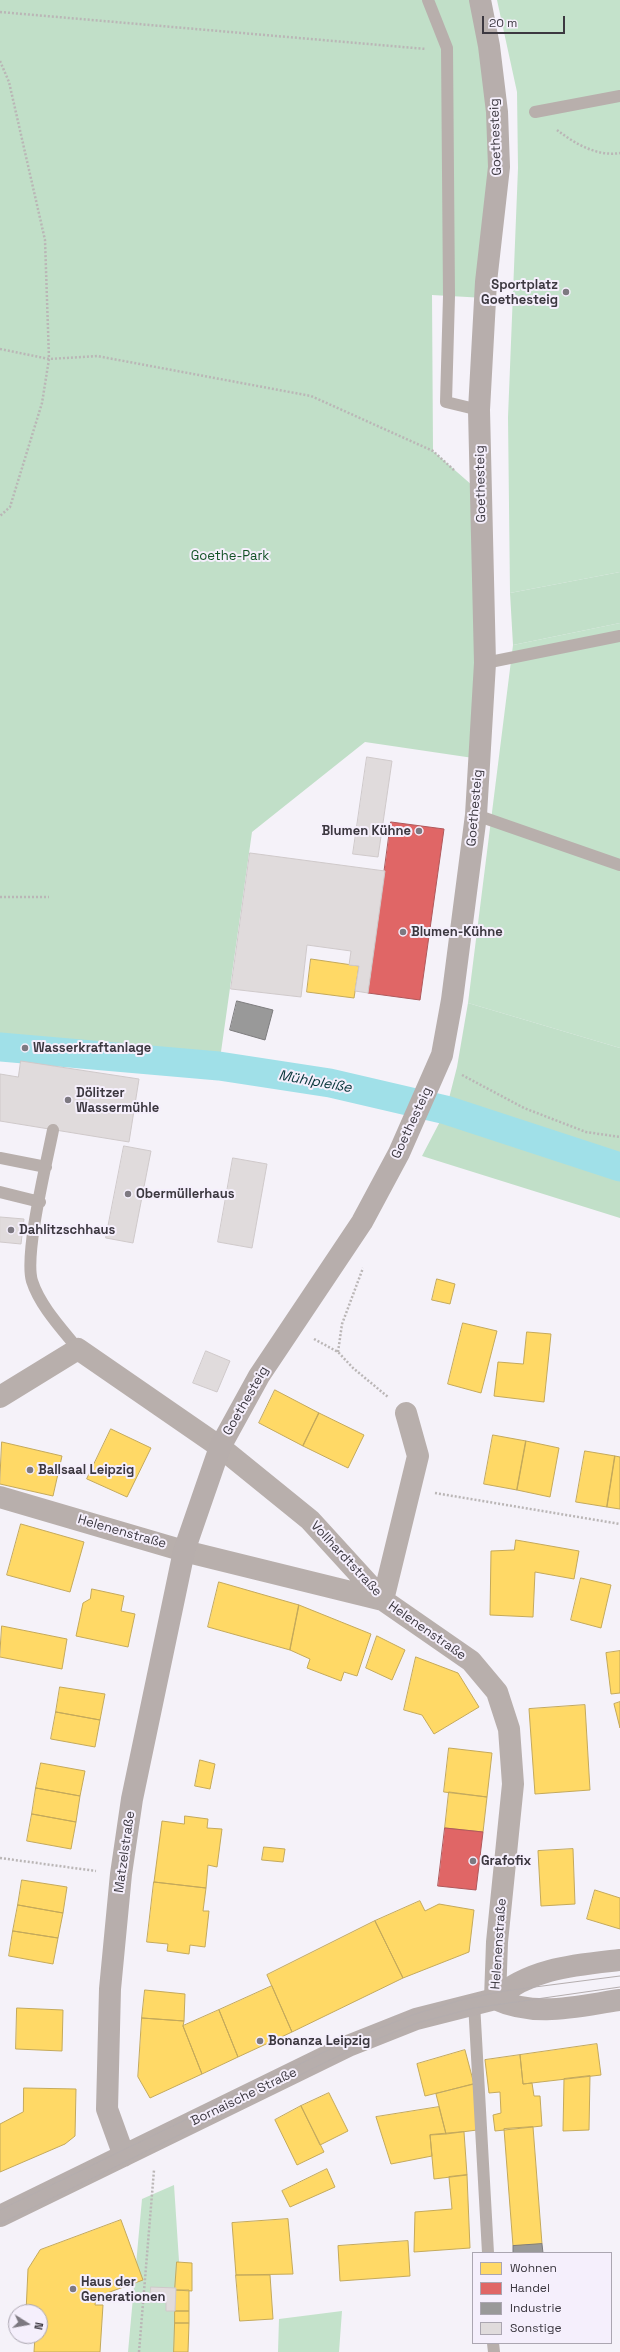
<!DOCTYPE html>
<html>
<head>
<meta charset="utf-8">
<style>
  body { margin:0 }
  #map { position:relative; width:620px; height:2352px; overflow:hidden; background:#f5f2f9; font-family:"Space Grotesk",sans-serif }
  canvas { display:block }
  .legend { position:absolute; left:472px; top:2252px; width:140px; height:92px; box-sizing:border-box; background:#f5effc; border:1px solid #aba6b1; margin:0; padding:5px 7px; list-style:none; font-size:12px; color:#3c3840 }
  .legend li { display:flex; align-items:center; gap:8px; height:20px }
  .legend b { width:20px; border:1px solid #aba6b1 }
  .north { position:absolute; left:8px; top:2304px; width:40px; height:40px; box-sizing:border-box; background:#f5effc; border:1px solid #aba6b1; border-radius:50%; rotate:101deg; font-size:11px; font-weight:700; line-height:16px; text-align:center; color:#3c3840 }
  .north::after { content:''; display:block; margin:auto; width:14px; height:18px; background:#7d7981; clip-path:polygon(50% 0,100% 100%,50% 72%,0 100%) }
  .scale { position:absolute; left:482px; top:16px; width:83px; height:18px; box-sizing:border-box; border:2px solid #3c3840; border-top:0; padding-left:5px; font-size:12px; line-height:14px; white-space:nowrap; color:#3c3840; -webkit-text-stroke:3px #f5effc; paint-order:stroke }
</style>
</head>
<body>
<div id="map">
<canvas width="620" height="2352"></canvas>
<ul class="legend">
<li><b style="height:11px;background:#ffd966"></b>Wohnen</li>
<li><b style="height:11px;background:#e06666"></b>Handel</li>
<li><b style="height:11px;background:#999"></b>Industrie</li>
<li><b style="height:11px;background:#e0dbdc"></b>Sonstige</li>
</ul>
<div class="north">N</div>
<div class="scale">20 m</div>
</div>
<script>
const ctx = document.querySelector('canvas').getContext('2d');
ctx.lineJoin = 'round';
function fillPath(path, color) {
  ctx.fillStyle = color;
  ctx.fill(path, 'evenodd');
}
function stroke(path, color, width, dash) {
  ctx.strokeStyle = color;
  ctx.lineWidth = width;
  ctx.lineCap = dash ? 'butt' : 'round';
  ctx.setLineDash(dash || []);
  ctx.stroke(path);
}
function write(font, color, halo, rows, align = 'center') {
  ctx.font = font + ' "Space Grotesk",sans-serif';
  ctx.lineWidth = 4;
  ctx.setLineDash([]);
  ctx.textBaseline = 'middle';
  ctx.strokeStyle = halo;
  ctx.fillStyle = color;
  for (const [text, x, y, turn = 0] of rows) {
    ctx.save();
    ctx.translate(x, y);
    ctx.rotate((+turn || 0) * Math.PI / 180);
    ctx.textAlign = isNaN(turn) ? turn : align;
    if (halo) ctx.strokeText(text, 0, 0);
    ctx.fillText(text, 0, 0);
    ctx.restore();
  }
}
fillPath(new Path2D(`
  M497,0H620V572L510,593L508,417L518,168L517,92Z
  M620,623V1048L468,1003L513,645Z
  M174,2185L185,2352H128L142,2199Z
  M342,2311L339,2352H278L279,2319Z`), '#c4e2cb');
fillPath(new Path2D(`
  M0,0H480L497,112L485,298L432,295L433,451L481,493L480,759L365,742L252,832L219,1066L0,1047Z
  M620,572V623L513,645L510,593Z
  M468,1003L620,1048V1218L422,1156L446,1110L457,1067Z`), '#c1dfc8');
const homes = new Path2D(`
  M311,959L359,966L354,998L307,992Z
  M437,1279L455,1284L450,1304L432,1300Z
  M463,1323L497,1331L481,1393L448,1384Z
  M527,1332L551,1334L544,1402L494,1396L498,1362L523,1364Z
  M275,1390L319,1413L303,1446L259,1423Z
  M319,1413L364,1435L348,1468L303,1446Z
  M111,1429L151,1448L127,1497L87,1479Z
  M493,1435L526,1441L517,1490L484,1484Z
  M526,1441L559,1448L550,1497L517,1490Z
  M2,1442L62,1456L53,1496L0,1484Z
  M585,1451L615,1456L607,1507L576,1502Z
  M615,1456L620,1457V1509L607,1507Z
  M21,1524L84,1542L70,1592L7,1575Z
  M516,1540L579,1551L574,1579L535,1572L533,1617L490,1615L491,1551L514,1550Z
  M581,1578L611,1585L601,1628L571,1620Z
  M219,1582L299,1605L290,1650L208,1627Z
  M92,1589L124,1596L121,1611L135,1614L128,1647L76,1636L83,1603L90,1599Z
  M299,1605L371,1634L357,1676L344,1672L341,1681L307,1668L310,1659L290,1650Z
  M2,1626L67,1639L62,1669L0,1657Z
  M377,1636L405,1650L392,1680L366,1668Z
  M620,1651V1693L611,1694L606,1653Z
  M416,1657L458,1673L479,1707L434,1734L422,1715L404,1710Z
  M60,1687L105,1694L100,1720L56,1712Z
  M620,1702V1728L614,1704Z
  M585,1705L590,1790L535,1794L529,1709Z
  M56,1712L100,1720L95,1747L51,1739Z
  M449,1748L492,1753L487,1797L444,1792Z
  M200,1760L215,1764L210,1789L195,1786Z
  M41,1763L85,1771L80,1796L36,1788Z
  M36,1788L80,1796L76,1822L32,1814Z
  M449,1792L487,1797L483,1832L445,1828Z
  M32,1814L76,1822L71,1849L27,1841Z
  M185,1816L208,1819L207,1828L222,1829L217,1867L208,1865L206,1888L154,1882L162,1821L184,1824Z
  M264,1847L285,1849L283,1862L262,1860Z
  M573,1849L575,1904L541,1906L538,1851Z
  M22,1880L67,1887L63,1913L18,1905Z
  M154,1882L206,1888L203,1911H209L205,1947L190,1945L189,1954L167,1951L168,1944L147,1942Z
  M595,1890L620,1898V1929L587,1919Z
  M420,1901L425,1911L439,1904L474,1910L469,1952L403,1978L375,1921Z
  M18,1905L63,1913L58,1938L13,1931Z
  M375,1921L403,1978L292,2032L267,1975Z
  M13,1931L58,1938L53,1964L9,1956Z
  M272,1986L292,2032L238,2057L219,2010Z
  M145,1990L185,1994L184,2021L142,2018Z
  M17,2008L63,2010L62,2051L16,2049Z
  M219,2010L238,2057L202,2074L183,2026Z
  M142,2018L184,2021L183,2026L202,2074L150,2098L138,2077Z
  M597,2044L601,2075L523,2084L520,2055Z
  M465,2050L474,2084L425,2096L417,2064Z
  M520,2055L523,2084L532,2083L534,2096H540L542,2126L495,2131L493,2115L501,2113L500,2092L489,2093L485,2060Z
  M590,2076L589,2130L563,2131L564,2079Z
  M474,2084L477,2130L446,2134L436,2094Z
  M24,2088L76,2089L75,2136L65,2144L0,2172V2124L23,2112Z
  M329,2093L348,2131L320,2145L301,2106Z
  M301,2106L324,2152L297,2165L275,2120Z
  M439,2107L446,2134L430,2135L432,2156L391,2164L376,2117Z
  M533,2127L542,2244L513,2246L504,2129Z
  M464,2132L467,2175L434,2179L430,2135Z
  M327,2169L335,2187L290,2207L282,2191Z
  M467,2175L470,2248L414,2252L415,2212L452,2209L449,2177Z
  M288,2219L293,2274L236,2275L232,2223Z
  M121,2220L143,2280L96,2297L95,2305H103L100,2352H34L35,2336H40V2312H26L28,2269L40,2250Z
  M408,2241L410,2276L340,2281L338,2246Z
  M177,2262L192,2263V2291L175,2290Z
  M236,2275H270L273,2319L240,2321Z
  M175,2290H189V2311H175Z
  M175,2311H189V2323H175Z
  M175,2323H189L188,2352H174Z`);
fillPath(homes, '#ffd966');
stroke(homes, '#c4a95b', 1);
const shops = new Path2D(`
  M391,822L444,829L420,1000L368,993Z
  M445,1828L483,1832L476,1890L438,1886Z`);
fillPath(shops, '#e06666');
stroke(shops, '#af585b', 1);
const industry = new Path2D(`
  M237,1001L273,1010L265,1040L230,1030Z
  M542,2244L543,2253H513V2246Z`);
fillPath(industry, '#999');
stroke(industry, '#7d7c7e', 1);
stroke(new Path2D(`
  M0,1047L219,1066L330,1083L446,1110L620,1167`), '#a0e0e8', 29);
const building = new Path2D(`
  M367,757L392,761L378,857L353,854Z
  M250,853L385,871L368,993L355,991L359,966L349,965L351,951L307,945L301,997L231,989Z
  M21,1061L139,1079L129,1142L0,1121V1074L18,1077Z
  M124,1146L151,1151L133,1243L106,1238Z
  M233,1158L267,1164L252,1248L218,1242Z
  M0,1217L24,1219L21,1244L0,1242Z
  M206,1351L230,1361L217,1392L193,1383Z
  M151,2287L176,2288L175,2311H166V2302H151Z`);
fillPath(building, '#e0dbdc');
stroke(building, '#cfc9ca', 1);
stroke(new Path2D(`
  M0,12L426,49
  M0,61L9,82L45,240L49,359L42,403L10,507L0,516
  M557,130C574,143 597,157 620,153
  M0,349L49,359L97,356L311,396L433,451L455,471
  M0,897H49
  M462,1075L524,1108L586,1132L620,1137
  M314,1339L338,1352L353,1368L388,1397
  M338,1352L342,1324L363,1268
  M435,1493L620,1524
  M0,1858L96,1871
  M139,2352L154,2170`), '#bab6b6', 2.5, [2, 2]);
stroke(new Path2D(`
  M428,0L447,48L449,296L446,402L479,410
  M535,112L620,96
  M485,663L620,636
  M476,815L620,865
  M53,1130C47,1161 24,1254 32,1281C40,1306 62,1329 78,1349
  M0,1158L46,1167
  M0,1192L40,1202
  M474,2003L488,2253
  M493,2343L494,2352`), '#b8afac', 12);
stroke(new Path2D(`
  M0,1397L78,1349L220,1447L310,1520L383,1600
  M0,1497L184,1551L383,1600L471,1661L497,1692L509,1729L513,1784L497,1942L495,1999
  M383,1600L418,1456L406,1413`), '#b8afac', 22);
stroke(new Path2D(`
  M495,1999C536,2018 578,2006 620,2000
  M124,2156L107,2109L110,1989L121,1874L132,1799L184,1551L220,1447L259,1376L362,1222L399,1153L442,1055L452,1000L476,815L485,663L479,410L486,282L499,167L497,112L489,46L480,0
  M0,2216L348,2046L416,2019L495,1999C530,1968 576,1965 620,1960`), '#b7aeac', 22);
stroke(new Path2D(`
  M0,2210L345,2042L415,2014L461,2000L504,1991L620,1976
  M0,2224L350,2050L417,2023L474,2008L620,1987`), '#b4adae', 1);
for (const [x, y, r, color] of [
  [566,292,4,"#7d7981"],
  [419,831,4,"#7d7981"],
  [403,932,4,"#7d7981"],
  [25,1048,4,"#7d7981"],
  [68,1100,4,"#7d7981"],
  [128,1194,4,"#7d7981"],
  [11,1230,4,"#7d7981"],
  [30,1470,4,"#7d7981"],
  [473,1861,4,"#7d7981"],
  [260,2041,4,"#7d7981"],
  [73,2289,4,"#7d7981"]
]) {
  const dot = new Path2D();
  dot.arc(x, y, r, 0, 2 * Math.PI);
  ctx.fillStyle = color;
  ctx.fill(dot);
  stroke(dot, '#f5effc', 1.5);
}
write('13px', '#3c3840', '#f5effc', [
  ["Goethesteig",496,137,-92],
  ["Goethesteig",481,484,-91],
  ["Goethesteig",475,808,-85],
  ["Goethesteig",412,1123,-65],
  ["Goethesteig",246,1401,-60],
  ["Helenenstraße",122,1532,16],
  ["Vollhardtstraße",346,1559,47],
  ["Helenenstraße",427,1631,35],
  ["Matzelstraße",125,1852,-82],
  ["Helenenstraße",499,1944,-86],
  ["Bornaische Straße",244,2097,-26]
]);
write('bold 13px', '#3c3840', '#f5effc', [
  ["Sportplatz",558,285,"right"],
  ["Goethesteig",558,300,"right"],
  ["Blumen Kühne",411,831,"right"],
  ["Blumen-Kühne",411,932],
  ["Wasserkraftanlage",33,1048],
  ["Dölitzer",76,1093],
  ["Wassermühle",76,1108],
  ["Obermüllerhaus",136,1194],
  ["Dahlitzschhaus",19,1230],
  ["Ballsaal Leipzig",38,1470],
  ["Grafofix",481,1861],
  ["Bonanza Leipzig",268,2041],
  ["Haus der",81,2282],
  ["Generationen",81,2297]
], 'left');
write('13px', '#125126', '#f5effc', [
  ["Goethe-Park",230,556]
]);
write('italic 14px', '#053438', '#f5effc', [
  ["Mühlpleiße",315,1082,10]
]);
</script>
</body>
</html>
